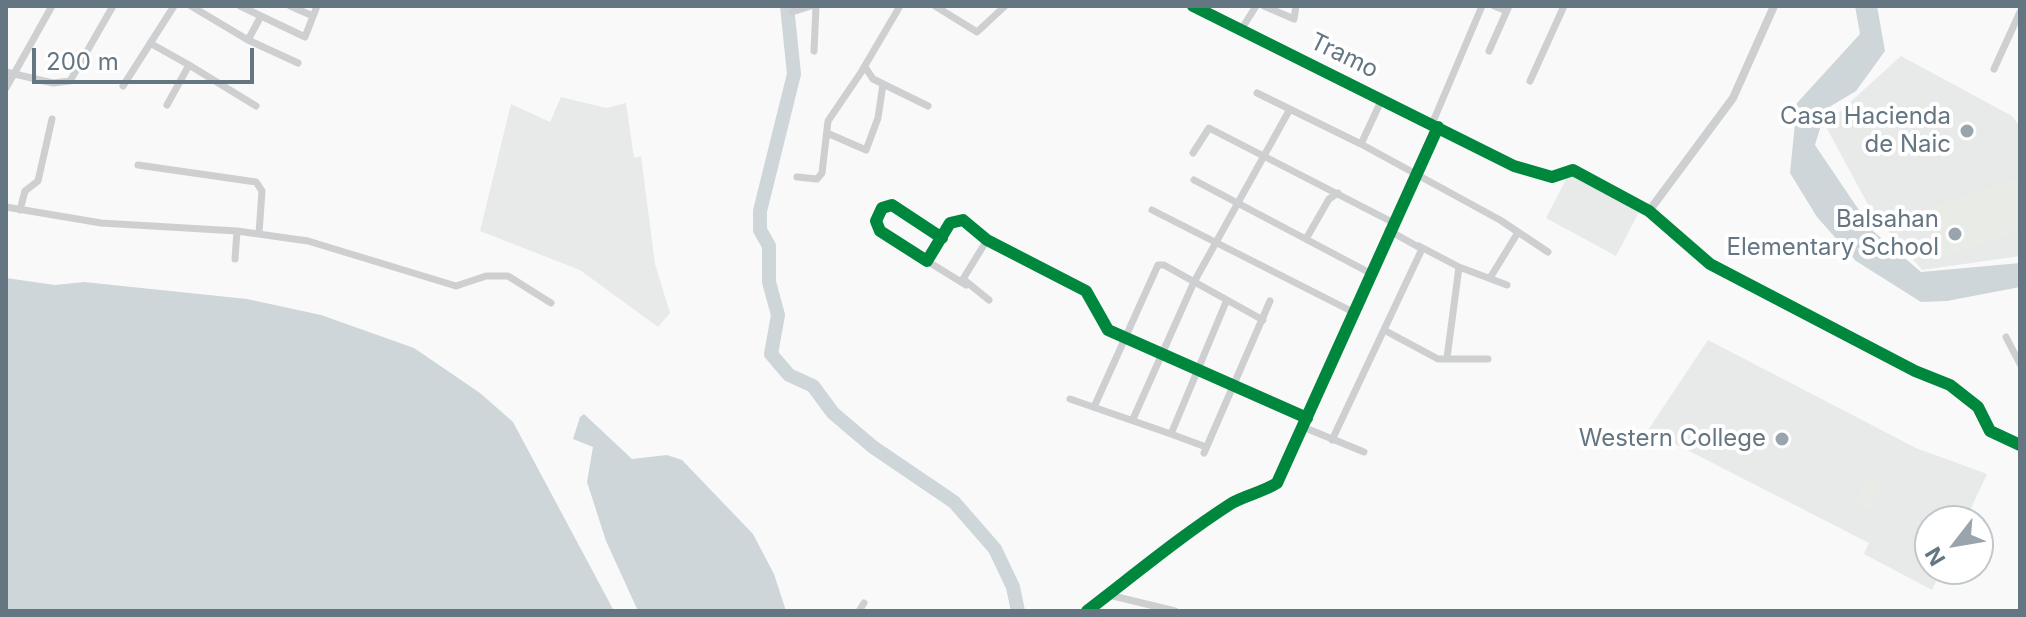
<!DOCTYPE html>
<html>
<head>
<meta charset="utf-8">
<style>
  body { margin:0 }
  #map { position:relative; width:2026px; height:617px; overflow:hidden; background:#f9f9f9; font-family:Inter,sans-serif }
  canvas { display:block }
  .frame { position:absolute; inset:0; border:8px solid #657683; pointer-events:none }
  .north { position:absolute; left:1914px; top:505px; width:80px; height:80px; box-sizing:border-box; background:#fff; border:2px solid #c1c8cd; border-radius:50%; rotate:239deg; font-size:22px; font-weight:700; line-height:32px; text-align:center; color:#657683 }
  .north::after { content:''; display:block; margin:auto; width:28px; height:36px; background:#99a4ac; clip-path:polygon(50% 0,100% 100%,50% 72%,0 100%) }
  .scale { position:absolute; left:32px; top:48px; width:222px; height:36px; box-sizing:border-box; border:4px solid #657683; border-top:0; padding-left:10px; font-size:24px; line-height:28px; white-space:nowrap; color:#657683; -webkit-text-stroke:6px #fff; paint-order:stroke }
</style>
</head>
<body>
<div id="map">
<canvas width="2026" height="617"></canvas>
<div class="frame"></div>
<div class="north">N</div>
<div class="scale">200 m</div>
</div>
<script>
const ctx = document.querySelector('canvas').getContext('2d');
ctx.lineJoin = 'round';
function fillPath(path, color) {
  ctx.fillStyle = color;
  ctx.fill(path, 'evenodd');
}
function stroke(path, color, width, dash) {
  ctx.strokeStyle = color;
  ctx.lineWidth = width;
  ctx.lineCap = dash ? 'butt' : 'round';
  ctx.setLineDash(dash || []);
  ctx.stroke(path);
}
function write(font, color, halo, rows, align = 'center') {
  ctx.font = font + ' Inter,sans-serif';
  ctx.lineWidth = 8;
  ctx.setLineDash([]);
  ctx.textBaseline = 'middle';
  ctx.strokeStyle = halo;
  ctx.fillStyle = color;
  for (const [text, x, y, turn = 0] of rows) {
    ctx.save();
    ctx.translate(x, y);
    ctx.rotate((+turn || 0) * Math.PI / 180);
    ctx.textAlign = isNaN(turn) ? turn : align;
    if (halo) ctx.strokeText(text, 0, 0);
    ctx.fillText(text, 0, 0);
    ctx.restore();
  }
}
fillPath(new Path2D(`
  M1901,56L2012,116L2020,127V256L1922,270L1872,212L1825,125Z
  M561,97L606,108L626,103L634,158L641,156L655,264L670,313L658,327L580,270L480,231L511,104L550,122Z
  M1570,172L1640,210L1616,256L1546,218Z
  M1708,340L1916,448L1987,474L1965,521H1930V569H1942L1932,590L1864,554L1869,543L1648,430Z`), '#e8e9e9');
fillPath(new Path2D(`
  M2020,177V232L1942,258L1927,208Z
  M1866,476L1882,483L1871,511L1855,505Z`), '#e8ebe6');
fillPath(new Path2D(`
  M1855,6H1877L1885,51L1856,91L1826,109L1815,145L1873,231L1921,272L2020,263V287L1947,301L1921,302L1856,261L1817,217L1790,173L1797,103L1860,34Z
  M6,278L55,285L84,282L247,299L321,315L414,348L480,393L513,422L614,611H6Z
  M584,414L632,459L667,455L682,460L753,534L774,574L786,611H638L606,541L587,482L593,447L573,439L580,417Z`), '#ced6d9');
stroke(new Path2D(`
  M787,6L794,74L760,211V230L769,246V282L778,315L771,354L789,375L813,386L833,413L873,447L954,502L995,549L1013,587L1018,611`), '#ced6d9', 14);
stroke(new Path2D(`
  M191,6L248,40L298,63
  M240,6L305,37L317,6
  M290,6L313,16
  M935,6L977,32L1005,6
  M1264,6L1294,19L1296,6
  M1494,6L1507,11
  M792,12L811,6
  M1241,30L1256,6
  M248,40L261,16
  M150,43L189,65L167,105
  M814,51L816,6
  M1489,51L1509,6
  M189,65L256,106
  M865,67L873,79L928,106
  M1994,69L2020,12
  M6,72L53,83L70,81L113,6
  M1530,81L1564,6
  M123,86L174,6
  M6,88L52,6
  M1257,93L1361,144L1500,220L1548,252
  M1432,124L1482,6
  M827,133L866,150L878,118L883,84
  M1361,144L1382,99
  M1193,153L1209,128L1392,222
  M138,165L256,182L262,191L259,233
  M797,177L817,179L822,173L828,121L860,74L900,6
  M1194,180L1370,273
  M6,207L101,223L237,231L308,241L456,286L486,276H508L551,303
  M20,210L25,191L38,181L52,119
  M1152,210L1353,312
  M1649,211L1710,264L1915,371L1950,385L1978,407L1990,431L2020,445
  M942,238L892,205L882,208L876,221L880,231L927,261L950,223L963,220L987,240L1086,291L1108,330L1307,418
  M1306,239L1329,199L1338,193
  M987,240L963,279L989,300
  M1419,246L1459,267L1447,358
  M235,259L237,231
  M927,261L966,285
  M1459,267L1507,285
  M1490,278L1517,234
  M1384,330L1438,359H1488
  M2006,337L2020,364
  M1070,399L1171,434
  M1094,407L1158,265H1164L1263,320
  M1133,419L1194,282L1290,109
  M1303,427L1364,452
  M1332,440L1422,249L1388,230
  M1206,447L1171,434L1226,302
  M1204,453L1270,301
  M1109,595L1175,611
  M859,611L864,603
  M1087,611C1134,575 1182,535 1232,503C1246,495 1263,492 1277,483L1438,127`), '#cecfd0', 7);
stroke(new Path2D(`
  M1193,6L1514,166L1552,177L1573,170L1649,211L1733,98L1774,6`), '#cecfd0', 8);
stroke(new Path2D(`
  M1193,6L1514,166L1552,177L1573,170L1649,211L1710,264L1915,371L1950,385L1978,407L1990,431L2020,445
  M942,238L892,205L882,208L876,221L880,231L927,261L950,223L963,220L987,240L1086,291L1108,330L1307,418
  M1087,611C1134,575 1182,535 1232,503C1246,495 1263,492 1277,483L1438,127`), '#00873e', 12);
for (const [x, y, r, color] of [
  [1967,131,8,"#99a4ac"],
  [1955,234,8,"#99a4ac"],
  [1782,439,8,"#99a4ac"]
]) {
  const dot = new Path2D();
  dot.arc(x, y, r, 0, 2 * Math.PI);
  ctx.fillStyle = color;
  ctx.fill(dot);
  stroke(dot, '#fff', 3);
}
write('24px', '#657683', '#fff', [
  ["Tramo",1344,56,26]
]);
write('24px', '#657683', '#fff', [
  ["Casa Hacienda",1951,117],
  ["de Naic",1951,145],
  ["Balsahan",1939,220],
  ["Elementary School",1939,248],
  ["Western College",1766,439]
], 'right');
</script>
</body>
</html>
